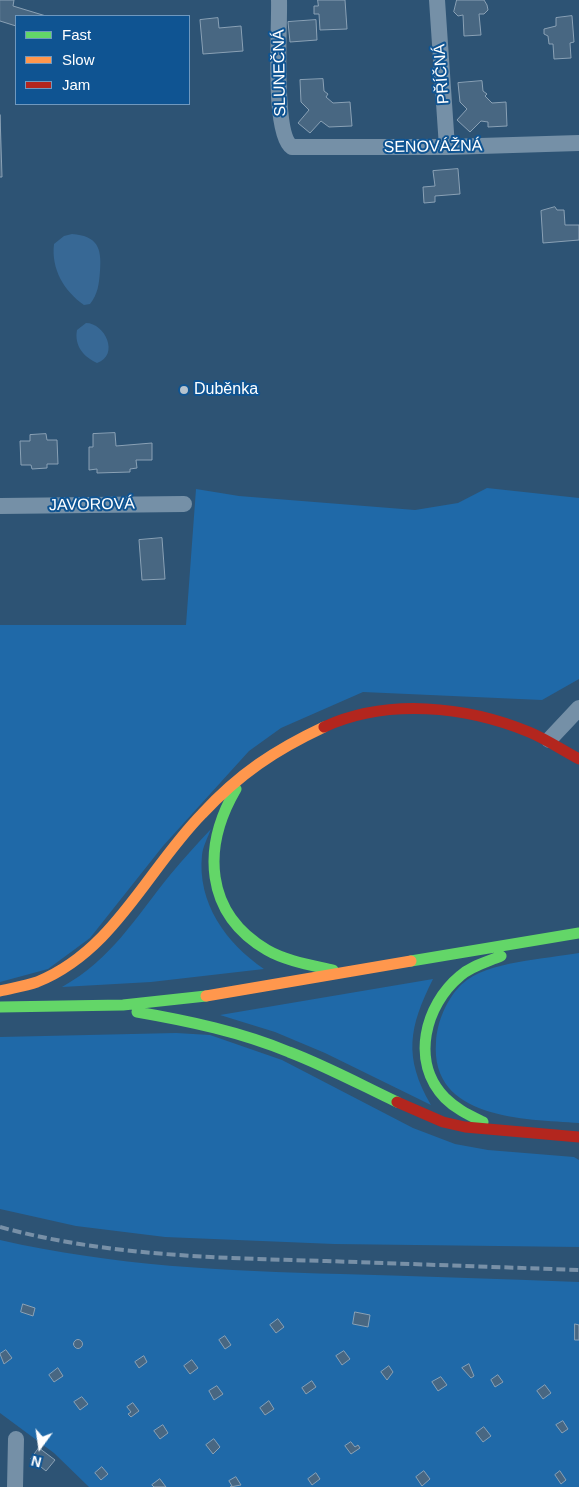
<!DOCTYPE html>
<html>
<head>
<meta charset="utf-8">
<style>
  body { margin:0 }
  #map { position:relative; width:579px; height:1487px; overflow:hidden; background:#2d5374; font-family:Helvetica,sans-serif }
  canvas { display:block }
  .legend { position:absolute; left:15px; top:15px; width:175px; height:90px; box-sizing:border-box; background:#0f5492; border:1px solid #6f98be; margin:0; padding:6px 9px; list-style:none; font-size:15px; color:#fff }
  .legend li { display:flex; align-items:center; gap:10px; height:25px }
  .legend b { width:25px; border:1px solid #6f98be }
  .north { position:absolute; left:15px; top:1422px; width:50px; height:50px; -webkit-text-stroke:4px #0f5492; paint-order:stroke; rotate:194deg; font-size:14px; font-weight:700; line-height:20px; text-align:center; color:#fff }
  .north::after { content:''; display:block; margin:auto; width:18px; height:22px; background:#fff; clip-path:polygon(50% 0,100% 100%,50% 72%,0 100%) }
</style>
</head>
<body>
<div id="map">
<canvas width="579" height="1487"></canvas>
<ul class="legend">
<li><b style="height:6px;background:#63d668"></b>Fast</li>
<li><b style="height:6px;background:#ff974d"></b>Slow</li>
<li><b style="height:6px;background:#b3261e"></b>Jam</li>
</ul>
<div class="north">N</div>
</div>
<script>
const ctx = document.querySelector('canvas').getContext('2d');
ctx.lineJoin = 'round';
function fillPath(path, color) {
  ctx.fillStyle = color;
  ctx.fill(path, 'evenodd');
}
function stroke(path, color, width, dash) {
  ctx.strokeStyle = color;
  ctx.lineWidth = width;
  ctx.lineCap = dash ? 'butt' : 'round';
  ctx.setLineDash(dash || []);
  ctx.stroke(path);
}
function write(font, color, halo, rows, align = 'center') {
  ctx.font = font + ' Helvetica,sans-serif';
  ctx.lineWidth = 4;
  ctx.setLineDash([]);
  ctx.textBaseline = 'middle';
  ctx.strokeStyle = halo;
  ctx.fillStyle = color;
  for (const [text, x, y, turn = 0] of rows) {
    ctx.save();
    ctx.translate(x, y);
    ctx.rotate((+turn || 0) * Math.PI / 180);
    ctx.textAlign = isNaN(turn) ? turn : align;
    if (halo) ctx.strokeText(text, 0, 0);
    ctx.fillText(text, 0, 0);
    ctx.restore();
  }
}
fillPath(new Path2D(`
  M487,488L579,498V679L542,700L363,692L281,728L249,751L163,846L90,938L48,969L0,982V625H186L196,489L239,496L415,510L458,503Z
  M211,829C208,837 203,846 202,855C197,903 226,943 264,969L151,982L62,987C112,959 135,918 170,875C183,859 197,844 211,829Z
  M579,953V1123C525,1119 430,1120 436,1042C437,1022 447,998 462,984C487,961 546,959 579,953Z
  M433,979C409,1027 403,1057 431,1105L325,1053L275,1032L220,1015Z
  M176,1033L210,1035L282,1060L413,1128L455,1144L488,1150L574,1157L579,1160V1247L334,1244L165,1237L76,1226L0,1209V1037Z
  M0,1240C114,1266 225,1271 341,1274C420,1276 500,1279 579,1282V1487H89L54,1453L0,1413Z`), '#1f69a8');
fillPath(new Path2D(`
  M72,234C97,236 102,247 100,271C99,284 98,294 90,304L84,305C64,291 51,269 54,244L64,236Z
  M86,323C105,323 120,355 97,363C84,357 74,346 77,330Z`), '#376895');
const building = new Path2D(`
  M0,0H14L13,6L46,16H16V26L0,21Z
  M318,0H345L347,29L320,30L319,14H314V6H318Z
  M457,0H484L487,5L488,10L484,14H479L481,35L464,36L463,15L458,16L454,12Z
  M572,16L574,42L570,43L571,58L554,59L553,44H549L548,36L544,34V29L556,26V18Z
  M218,18L219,28L241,26L243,51L203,54L200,20Z
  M316,20L317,40L290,42L288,22Z
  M323,79L324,91L328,94L326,97L333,103L350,102L352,126L329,127L321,121L310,133L298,123L309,110L301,102L300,80Z
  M482,81L483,91L487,94L485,96L492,103L506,102L507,126L488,127V122L481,121L470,132L457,120L467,109L460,102L458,83Z
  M0,115L2,177H0Z
  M458,169L460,194L435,196V202L424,203L423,187L435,186L433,171Z
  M555,207L557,210H564L565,225H579V240L543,243L541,211Z
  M115,433L116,446L152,443V460H136L137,468L130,469V472L97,473V469L89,470V447H93V434Z
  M46,434L47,440H57L58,464H47V468L32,469L31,465H21L20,441H30V435Z
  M162,538L165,579L142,580L139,540Z
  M23,1304L35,1308L33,1316L21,1312Z
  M355,1312L370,1315L368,1327L353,1324Z
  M278,1319L284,1327L276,1333L270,1325Z
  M575,1324L579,1325V1340H575Z
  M225,1336L231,1345L225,1349L219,1340Z
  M73.5 1344a4.5 4.5 0 1 1 9 0a4.5 4.5 0 1 1-9 0Z
  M6,1350L12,1358L4,1364L0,1354Z
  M344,1351L350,1359L342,1365L336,1356Z
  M144,1356L147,1362L139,1368L135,1362Z
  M192,1360L198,1368L190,1374L184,1366Z
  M469,1364L474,1376L471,1378L462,1368Z
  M389,1366L393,1372L387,1380L381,1372Z
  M58,1368L63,1376L54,1382L49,1375Z
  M498,1375L503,1382L495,1387L491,1380Z
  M441,1377L447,1385L438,1391L432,1382Z
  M312,1381L316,1387L306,1394L302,1388Z
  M545,1385L551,1393L543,1399L537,1391Z
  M217,1386L223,1394L214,1400L209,1391Z
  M82,1397L88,1404L80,1410L74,1402Z
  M269,1401L274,1409L265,1415L260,1408Z
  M133,1403L139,1411L131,1417L128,1414L131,1412L127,1407Z
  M563,1421L568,1429L562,1433L556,1425Z
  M163,1425L168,1433L160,1439L154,1431Z
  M484,1427L491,1436L483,1442L476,1433Z
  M214,1439L220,1447L213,1454L206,1445Z
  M351,1442L355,1447L358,1445L360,1448L351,1454L345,1446Z
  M39,1448L55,1460L46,1471L31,1459Z
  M102,1467L108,1474L101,1480L95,1473Z
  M424,1471L430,1479L422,1486L416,1477Z
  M560,1471L566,1480L561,1484L555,1475Z
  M316,1473L320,1479L312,1485L308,1479Z
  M236,1477L241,1485L230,1487L232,1486L229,1481Z
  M160,1479L166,1487H154L152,1485Z`);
fillPath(building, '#486782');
stroke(building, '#8aa1b5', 1);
stroke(new Path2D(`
  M279,0C280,26 272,134 292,147H447L579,143
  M437,0L447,147
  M0,506L184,504
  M549,740L579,708
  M15,1487L16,1439`), '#7590a7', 16);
stroke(new Path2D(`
  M236,789C202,847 204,913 267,950C286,961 311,965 333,970
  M411,961L579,933
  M0,1007L123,1005L206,996
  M137,1012C189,1021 241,1032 289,1052C326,1066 361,1085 397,1102
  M483,1122C469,1115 456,1109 445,1098C410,1062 425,1005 460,976C471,966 487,962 501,956`), '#63d668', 11);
stroke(new Path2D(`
  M0,991C12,988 25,986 37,982C114,951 147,870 202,814C239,774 275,750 324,727
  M206,996L411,961`), '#ff974d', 11);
stroke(new Path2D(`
  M324,727C387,698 466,706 529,732C546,739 562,750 579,759
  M397,1102L443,1122L465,1127L579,1137`), '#b3261e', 11);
stroke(new Path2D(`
  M0,1227C106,1256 217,1258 326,1261C410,1264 495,1267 579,1270`), '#7890a7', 4, [9, 4]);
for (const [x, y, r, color] of [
  [184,390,5,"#b6c3ce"]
]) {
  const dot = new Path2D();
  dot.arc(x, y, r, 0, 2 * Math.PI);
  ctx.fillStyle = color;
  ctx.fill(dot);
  stroke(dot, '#0f5492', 2);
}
write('16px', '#fff', '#0f5492', [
  ["SLUNEČNÁ",280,73,-91],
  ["PŘÍČNÁ",442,74,-94],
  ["SENOVÁŽNÁ",433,147,-1],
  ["JAVOROVÁ",92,505,-1]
]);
write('16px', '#fff', '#0f5492', [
  ["Duběnka",194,390]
], 'left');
</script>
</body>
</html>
